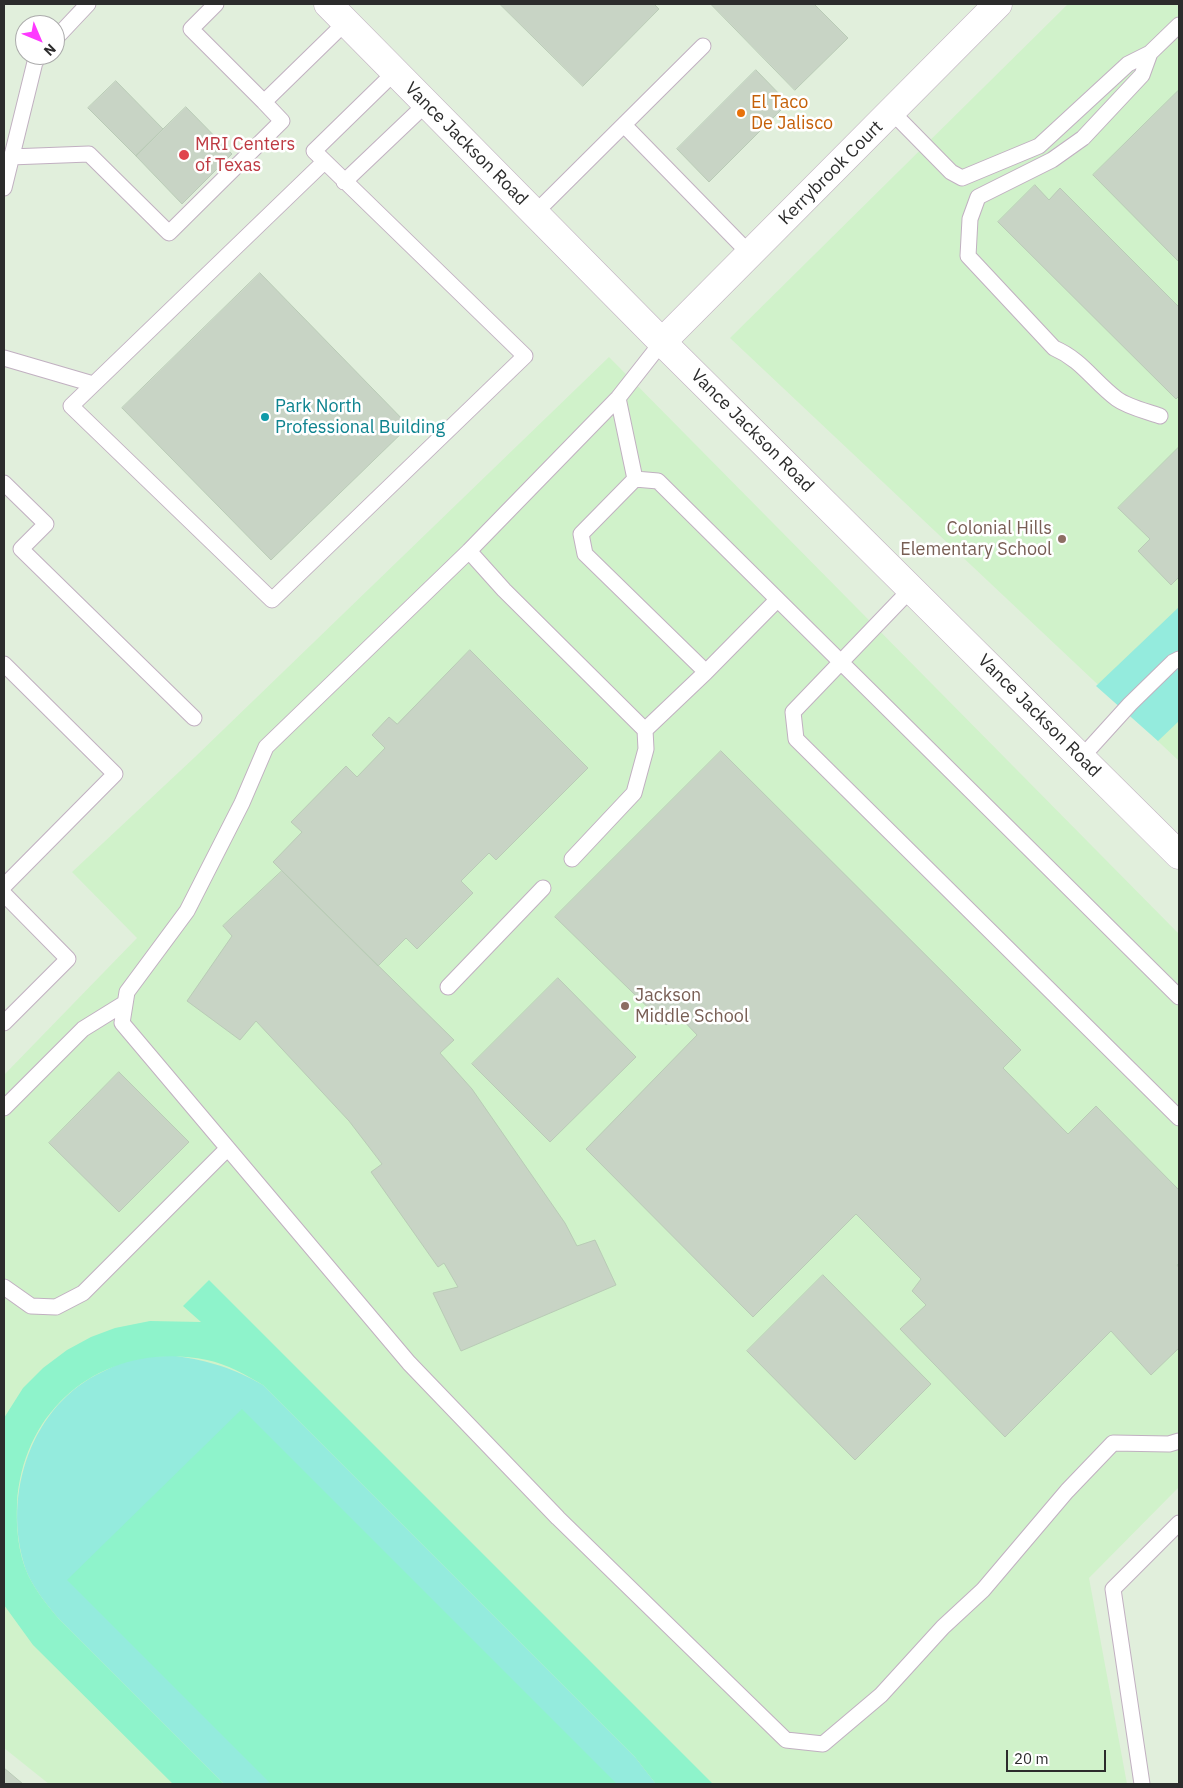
<!DOCTYPE html>
<html>
<head>
<meta charset="utf-8">
<style>
  body { margin:0 }
  #map { position:relative; width:1183px; height:1788px; overflow:hidden; background:#e1efdc; font-family:"IBM Plex Sans",sans-serif }
  canvas { display:block }
  .frame { position:absolute; inset:0; border:5px solid #2c2c2c; pointer-events:none }
  .north { position:absolute; left:15px; top:15px; width:50px; height:50px; box-sizing:border-box; background:#fff; border:1px solid #ababab; border-radius:50%; rotate:135deg; font-size:14px; font-weight:700; line-height:20px; text-align:center; color:#2c2c2c }
  .north::after { content:''; display:block; margin:auto; width:18px; height:22px; background:#fe39ff; clip-path:polygon(50% 0,100% 100%,50% 72%,0 100%) }
  .scale { position:absolute; left:1006px; top:1750px; width:100px; height:22px; box-sizing:border-box; border:2px solid #2c2c2c; border-top:0; padding-left:6px; font-size:15px; line-height:18px; white-space:nowrap; color:#2c2c2c; -webkit-text-stroke:4px #fff; paint-order:stroke }
</style>
</head>
<body>
<div id="map">
<canvas width="1183" height="1788"></canvas>
<div class="frame"></div>
<div class="north">N</div>
<div class="scale">20 m</div>
</div>
<script>
const ctx = document.querySelector('canvas').getContext('2d');
ctx.lineJoin = 'round';
function fillPath(path, color) {
  ctx.fillStyle = color;
  ctx.fill(path, 'evenodd');
}
function stroke(path, color, width, dash) {
  ctx.strokeStyle = color;
  ctx.lineWidth = width;
  ctx.lineCap = dash ? 'butt' : 'round';
  ctx.setLineDash(dash || []);
  ctx.stroke(path);
}
function write(font, color, halo, rows, align = 'center') {
  ctx.font = font + ' "IBM Plex Sans",sans-serif';
  ctx.lineWidth = 5;
  ctx.setLineDash([]);
  ctx.textBaseline = 'middle';
  ctx.strokeStyle = halo;
  ctx.fillStyle = color;
  for (const [text, x, y, turn = 0] of rows) {
    ctx.save();
    ctx.translate(x, y);
    ctx.rotate((+turn || 0) * Math.PI / 180);
    ctx.textAlign = isNaN(turn) ? turn : align;
    if (halo) ctx.strokeText(text, 0, 0);
    ctx.fillText(text, 0, 0);
    ctx.restore();
  }
}
fillPath(new Path2D(`
  M1068,4H1179V761L730,338Z
  M609,357L1179,934V1487L1089,1578L1127,1784H49L4,1748V1075L137,938L72,872L195,757Z`), '#d0f2ca');
fillPath(new Path2D(`
  M1179,607V721L1158,741L1096,686Z
  M176,1356C210,1361 233,1368 263,1385L635,1757L656,1784H224L58,1618C47,1605 36,1591 28,1575C0,1503 28,1411 96,1375C111,1368 126,1359 142,1357C153,1356 165,1356 176,1356Z`), '#94ebdd');
fillPath(new Path2D(`
  M209,1280L713,1784H656L635,1757L263,1385C246,1375 227,1364 207,1360C109,1340 23,1403 17,1504C16,1527 18,1553 28,1575C36,1591 47,1605 58,1618L224,1784H173L33,1645L4,1605V1418L23,1388L43,1368L67,1350L91,1337L115,1328L150,1321L201,1322L183,1306Z
  M242,1409L617,1784H271L67,1580Z`), '#8ef3cb');
const building = new Path2D(`
  M500,4H654L659,9L583,86Z
  M711,4H814L848,38L795,90Z
  M756,70L788,103L709,182L677,149Z
  M116,81L163,129L136,156L88,108Z
  M1179,90V262L1093,175Z
  M186,107L232,154L182,204L136,156Z
  M1035,185L1049,200L1060,188L1179,307V396L1176,399L998,222Z
  M260,273L409,426L271,560L122,408Z
  M1179,447V577L1171,585L1138,551L1150,539L1118,508Z
  M470,650L588,768L496,860L489,853L461,881L473,893L417,949L406,938L378,966L273,862L302,832L291,822L346,766L357,777L385,748L372,735L389,717L397,724Z
  M721,751L1021,1050L1003,1068L1068,1134L1096,1106L1179,1190V1263L1177,1265L1179,1268V1348L1151,1375L1111,1331L1005,1437L900,1329L926,1305L912,1291L921,1279L856,1214L753,1317L586,1149L697,1035L678,1015L666,1025L555,917Z
  M282,871L454,1040L440,1053L472,1089L565,1223L577,1246L595,1240L616,1285L461,1351L433,1293L458,1287L444,1263L438,1267L371,1172L382,1164L349,1121L256,1021L240,1040L187,1001L232,936L223,926Z
  M558,978L636,1057L550,1142L472,1064Z
  M119,1072L189,1142L119,1212L49,1143Z
  M823,1275L931,1384L855,1460L747,1351Z
  M4,1768L23,1784H4Z`);
fillPath(building, '#c8d4c5');
stroke(building, '#b9cbb6', 1);
const lane = new Path2D(`
  M216,4L191,29L264,102L346,22
  M55,39L88,4
  M1150,53L1142,75L1083,138L1052,160L978,197L970,219L968,256L1054,348C1082,360 1093,381 1117,399C1128,407 1146,411 1160,416
  M892,112L951,172L962,178L1039,146L1128,64L1150,53L1179,25
  M624,125L750,254
  M10,157L89,154L169,233L282,121L264,102
  M324,162L71,406L272,600L525,356L314,151L395,72
  M344,182L426,104
  M4,188L35,62L41,55
  M535,213L703,46
  M662,342L618,398L469,551L266,747L242,803L187,911L127,992L122,1023L409,1363L558,1518L786,1740L823,1744L881,1695L943,1627L983,1590L1067,1491L1113,1443L1169,1444L1179,1441
  M4,358L93,384
  M618,398L635,479
  M4,483L46,524L21,549L194,718
  M469,551L504,590L645,730L646,749L634,793L572,859
  M911,589L793,712L796,739L1179,1118
  M776,601L706,672L585,554L581,534L635,479L658,481L1179,997
  M4,664L115,774L4,886
  M645,730L706,672
  M1081,758L1130,704L1173,662L1179,659
  M4,894L68,959L4,1023
  M448,987L543,888
  M4,1108L83,1029L125,1003
  M4,1287L31,1306L56,1307L83,1293L227,1149
  M1142,1784L1113,1589L1179,1523`);
const street = new Path2D(`
  M662,342L998,4`);
const secondary = new Path2D(`
  M328,4L662,342L1179,855`);
stroke(lane, '#c1b0c1', 17);
stroke(street, '#c1b0c1', 29);
stroke(secondary, '#c1b0c1', 29);
stroke(lane, '#fff', 15);
stroke(street, '#fff', 28);
stroke(secondary, '#fff', 28);
for (const [x, y, r, color] of [
  [741,113,5,"#e8710a"],
  [184,155,6,"#e0444e"],
  [265,417,5,"#0f9aa8"],
  [1062,539,5,"#8d6e63"],
  [625,1006,5,"#8d6e63"]
]) {
  const dot = new Path2D();
  dot.arc(x, y, r, 0, 2 * Math.PI);
  ctx.fillStyle = color;
  ctx.fill(dot);
  stroke(dot, '#fff', 2);
}
write('18px', '#c56008', '#fff', [
  ["El Taco",751,103],
  ["De Jalisco",751,124]
], 'left');
write('18px', '#2c2c2c', '#fff', [
  ["Vance Jackson Road",466,144,45],
  ["Kerrybrook Court",831,173,-45],
  ["Vance Jackson Road",752,431,45],
  ["Vance Jackson Road",1039,716,45]
]);
write('18px', '#be3a42', '#fff', [
  ["MRI Centers",195,145],
  ["of Texas",195,166]
], 'left');
write('18px', '#0d838f', '#fff', [
  ["Park North",275,407],
  ["Professional Building",275,428]
], 'left');
write('18px', '#785e54', '#fff', [
  ["Colonial Hills",1052,529],
  ["Elementary School",1052,550],
  ["Jackson",635,996,"left"],
  ["Middle School",635,1017,"left"]
], 'right');
</script>
</body>
</html>
